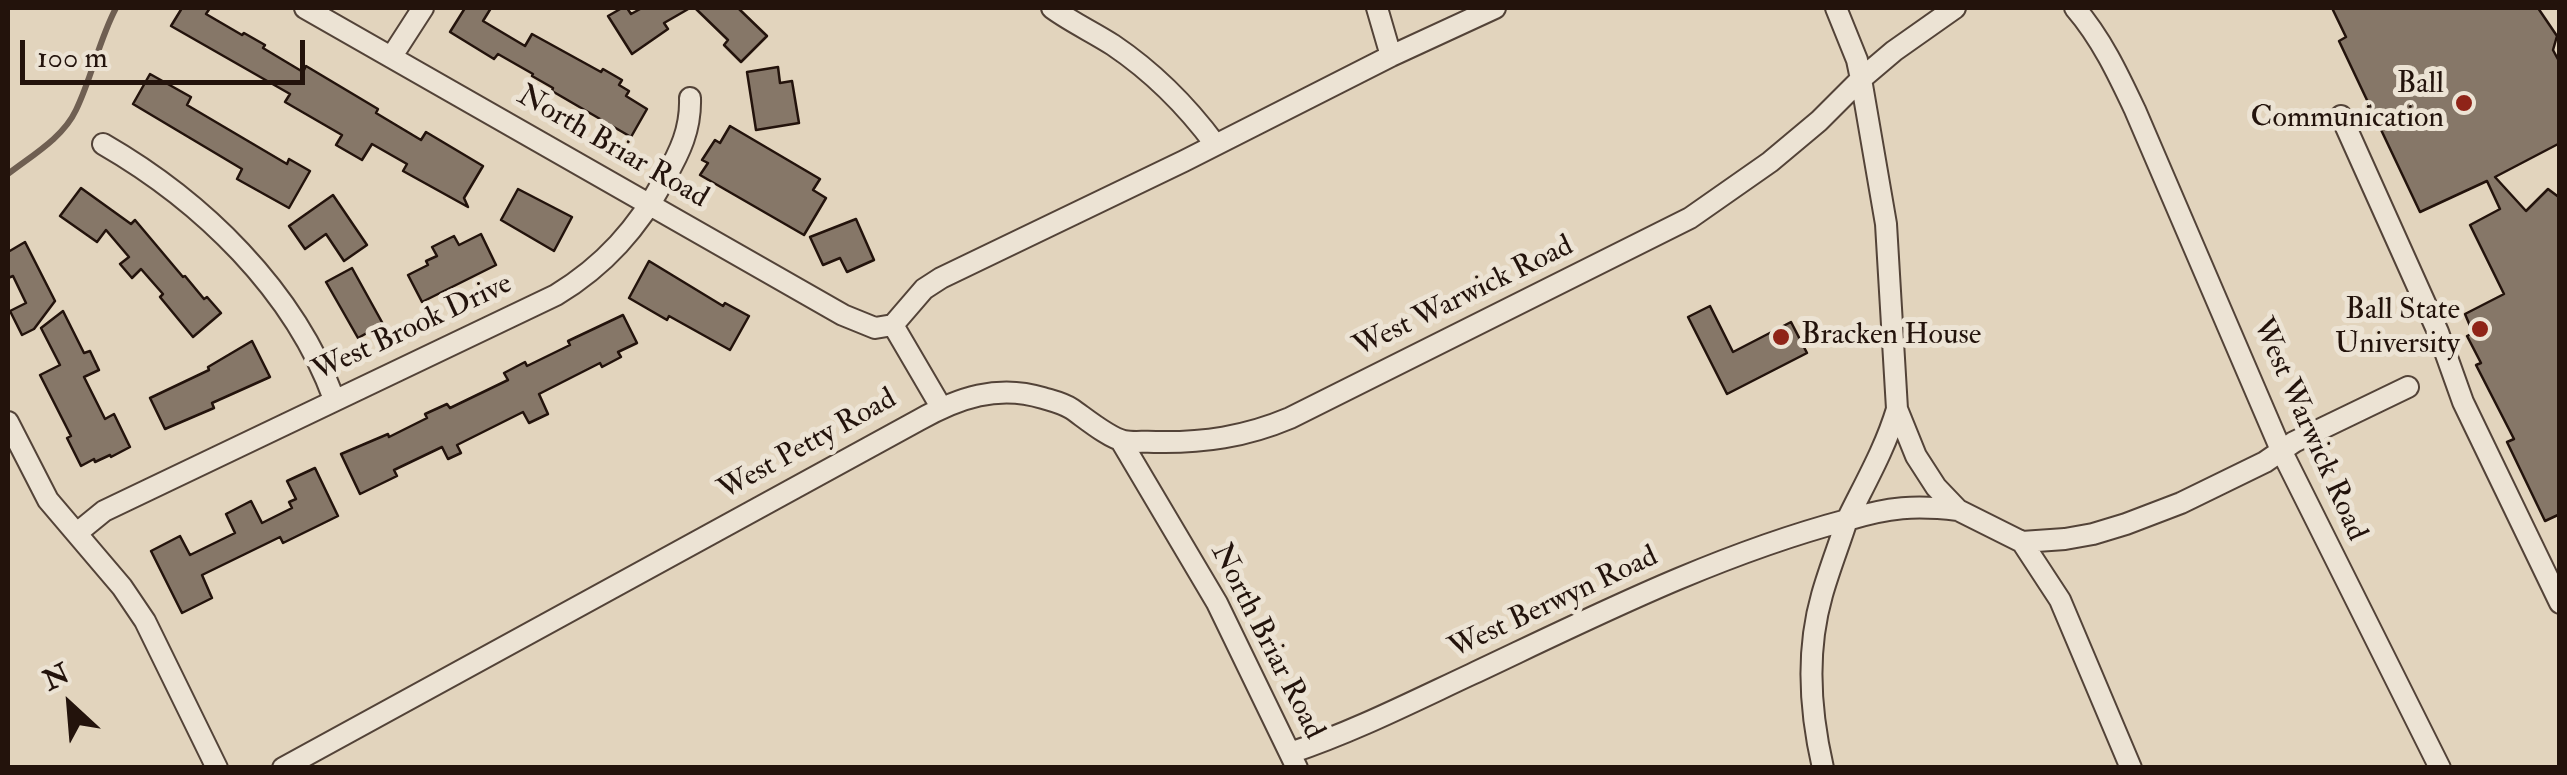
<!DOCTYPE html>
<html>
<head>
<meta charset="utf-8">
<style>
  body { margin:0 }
  #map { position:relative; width:2567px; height:775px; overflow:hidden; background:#e2d4bd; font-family:"IM FELL Double Pica",serif }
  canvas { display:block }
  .frame { position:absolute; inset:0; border:10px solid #23130c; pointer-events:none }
  .north { position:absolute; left:20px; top:655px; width:100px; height:100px; -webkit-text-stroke:8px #ece3d4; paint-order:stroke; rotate:334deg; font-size:28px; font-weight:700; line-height:40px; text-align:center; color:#23130c }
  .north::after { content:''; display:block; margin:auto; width:35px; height:45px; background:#23130c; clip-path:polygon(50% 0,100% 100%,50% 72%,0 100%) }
  .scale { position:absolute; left:20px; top:40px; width:285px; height:45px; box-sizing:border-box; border:5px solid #23130c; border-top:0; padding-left:12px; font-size:30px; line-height:35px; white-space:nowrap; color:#23130c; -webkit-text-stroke:8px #ece3d4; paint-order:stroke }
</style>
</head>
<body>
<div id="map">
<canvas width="2567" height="775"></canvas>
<div class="frame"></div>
<div class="north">N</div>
<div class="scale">100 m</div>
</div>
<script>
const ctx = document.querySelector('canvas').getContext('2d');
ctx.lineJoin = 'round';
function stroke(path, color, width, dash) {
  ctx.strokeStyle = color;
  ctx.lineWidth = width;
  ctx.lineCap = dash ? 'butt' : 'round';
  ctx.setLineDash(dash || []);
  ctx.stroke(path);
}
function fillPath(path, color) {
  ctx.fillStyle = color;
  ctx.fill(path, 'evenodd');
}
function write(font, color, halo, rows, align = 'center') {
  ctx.font = font + ' "IM FELL Double Pica",serif';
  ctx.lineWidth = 10;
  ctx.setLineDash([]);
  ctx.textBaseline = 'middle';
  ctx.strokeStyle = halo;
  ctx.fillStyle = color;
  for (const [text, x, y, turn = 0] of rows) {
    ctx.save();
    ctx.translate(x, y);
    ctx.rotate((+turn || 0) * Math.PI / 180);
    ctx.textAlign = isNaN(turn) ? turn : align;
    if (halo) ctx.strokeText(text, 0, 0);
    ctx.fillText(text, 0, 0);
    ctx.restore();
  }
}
stroke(new Path2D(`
  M8,174C31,156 63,138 76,110C92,77 99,40 116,8`), '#6f5f52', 6);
const building = new Path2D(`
  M182,8H210L206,14L242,35L244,33L265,45L263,48L303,72L306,66L378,109L376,113L421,140L426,132L483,166L464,198L468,207L403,171L407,164L372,144L362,160L336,145L342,135L285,102L290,94L171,26Z
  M465,8H491L483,21L525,46L532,34L601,72L603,69L622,80L619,85L629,91L626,96L647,109L631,137L552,91L553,88L532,76L533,74L498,54L494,59L450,32Z
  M622,8H627L631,14L642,8H690L664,23L668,29L632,54L608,16Z
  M695,8H738L767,36L741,62L724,45L728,40Z
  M2332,8H2538L2557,36L2553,50L2560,63V143L2495,177L2526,211L2548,189L2560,198V514L2545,521L2507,442L2514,439L2476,365L2481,363L2467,336L2473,333L2465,314L2504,294L2470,225L2500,209L2487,181L2420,212L2339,41L2346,37Z
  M778,67L780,83L792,81L799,123L756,130L747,72Z
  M150,74L191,97L187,105L287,164L289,159L310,171L289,208L237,179L242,169L133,104Z
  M730,126L820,179L813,190L826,198L804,235L700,175L708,163L702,160L715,140L720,143Z
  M81,188L131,224L135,220L183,277L185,276L204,299L207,297L221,313L193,337L160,297L163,294L141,269L132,278L120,264L129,257L106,230L97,242L60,216Z
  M518,189L572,217L554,251L501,220Z
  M333,195L367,245L344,261L326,234L305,249L289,226Z
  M856,219L874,260L847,272L840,258L823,265L810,237Z
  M481,234L496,265L422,302L408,275L428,265L426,261L437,256L432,247L454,236L459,245Z
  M25,242L55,301L34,329L22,335L10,311L26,303L13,276L8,278V252Z
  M649,261L723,306L725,303L749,316L730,350L669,316L667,320L629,298Z
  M352,268L383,324L358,338L326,282Z
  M1710,306L1733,352L1791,322L1807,353L1727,394L1688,317Z
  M63,311L84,353L90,351L99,370L84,377L105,419L114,414L130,447L111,457L110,455L95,462L94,459L81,466L67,438L71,436L40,375L60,365L41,328Z
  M623,315L637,343L618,352L621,357L602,367L600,363L539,394L548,414L529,423L523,412L457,445L461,453L448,459L442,447L394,470L397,476L360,494L341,454L388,434L389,437L427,418L425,414L447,404L450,408L508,380L504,373L525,362L527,366L570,345L568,341Z
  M252,341L270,377L212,403L214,408L165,429L150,398L209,370L208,367Z
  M315,468L338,516L283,543L280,537L202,575L212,598L182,613L151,551L180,536L190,555L235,533L226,514L251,501L262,523L292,508L289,502L296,499L287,481Z`);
fillPath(building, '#867768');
stroke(building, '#23130c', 2.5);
const minor = new Path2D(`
  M305,8L843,315L875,328L893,325
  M1052,8C1071,22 1093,32 1113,45C1153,72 1186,105 1215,144
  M1377,8L1391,56
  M1836,8L1857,60L1861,79L1886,224L1897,409L1916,456L1936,487L1958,510L2022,542L2060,600L2131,768
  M2075,8C2101,38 2118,74 2135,110L2281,450L2440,768
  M392,56L423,8
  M2341,116L2438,332L2463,402L2560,603
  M103,144C202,201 294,290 334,399
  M893,325L924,289L941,278L1184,161L1391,56L1495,8
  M893,325L941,407
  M8,422L48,500L122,587L145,621L217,768
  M1121,441L1217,603L1297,768
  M77,533L104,511L556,295C604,266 638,228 665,178C680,152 691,129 690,98
  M2022,542L2065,539L2093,534L2126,524L2181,503L2265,462L2294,442L2408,387
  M1290,753C1353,732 1412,702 1472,674C1595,616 1715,555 1847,520C1865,483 1885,449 1897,409
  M283,768L919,420C958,398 998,384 1043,398C1053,401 1063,403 1072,409C1085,418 1109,438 1124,441C1134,443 1145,441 1155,442C1203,443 1245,437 1290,418L1690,218L1770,162L1819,121L1861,79L1894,51L1955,8
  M1823,768C1810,712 1806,651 1822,595C1829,570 1839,545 1847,520C1889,507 1915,505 1958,510`);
stroke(minor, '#534338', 24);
stroke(minor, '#ece3d4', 20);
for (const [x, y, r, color] of [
  [2464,103,10,"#8f2418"],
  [2480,329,10,"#8f2418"],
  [1781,337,10,"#8f2418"]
]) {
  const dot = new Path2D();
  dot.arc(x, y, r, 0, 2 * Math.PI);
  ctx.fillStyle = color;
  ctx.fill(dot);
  stroke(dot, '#ece3d4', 4);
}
write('30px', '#23130c', '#ece3d4', [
  ["Ball",2444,86],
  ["Communication",2444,120],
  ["Ball State",2460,312],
  ["University",2460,346],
  ["Bracken House",1801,337,"left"]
], 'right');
write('30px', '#23130c', '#ece3d4', [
  ["North Briar Road",612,148,30],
  ["West Warwick Road",1464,298,-26],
  ["West Brook Drive",413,329,-25],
  ["West Warwick Road",2308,430,66],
  ["West Petty Road",808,446,-29],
  ["West Berwyn Road",1554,604,-25],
  ["North Briar Road",1266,642,63]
]);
</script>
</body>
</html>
